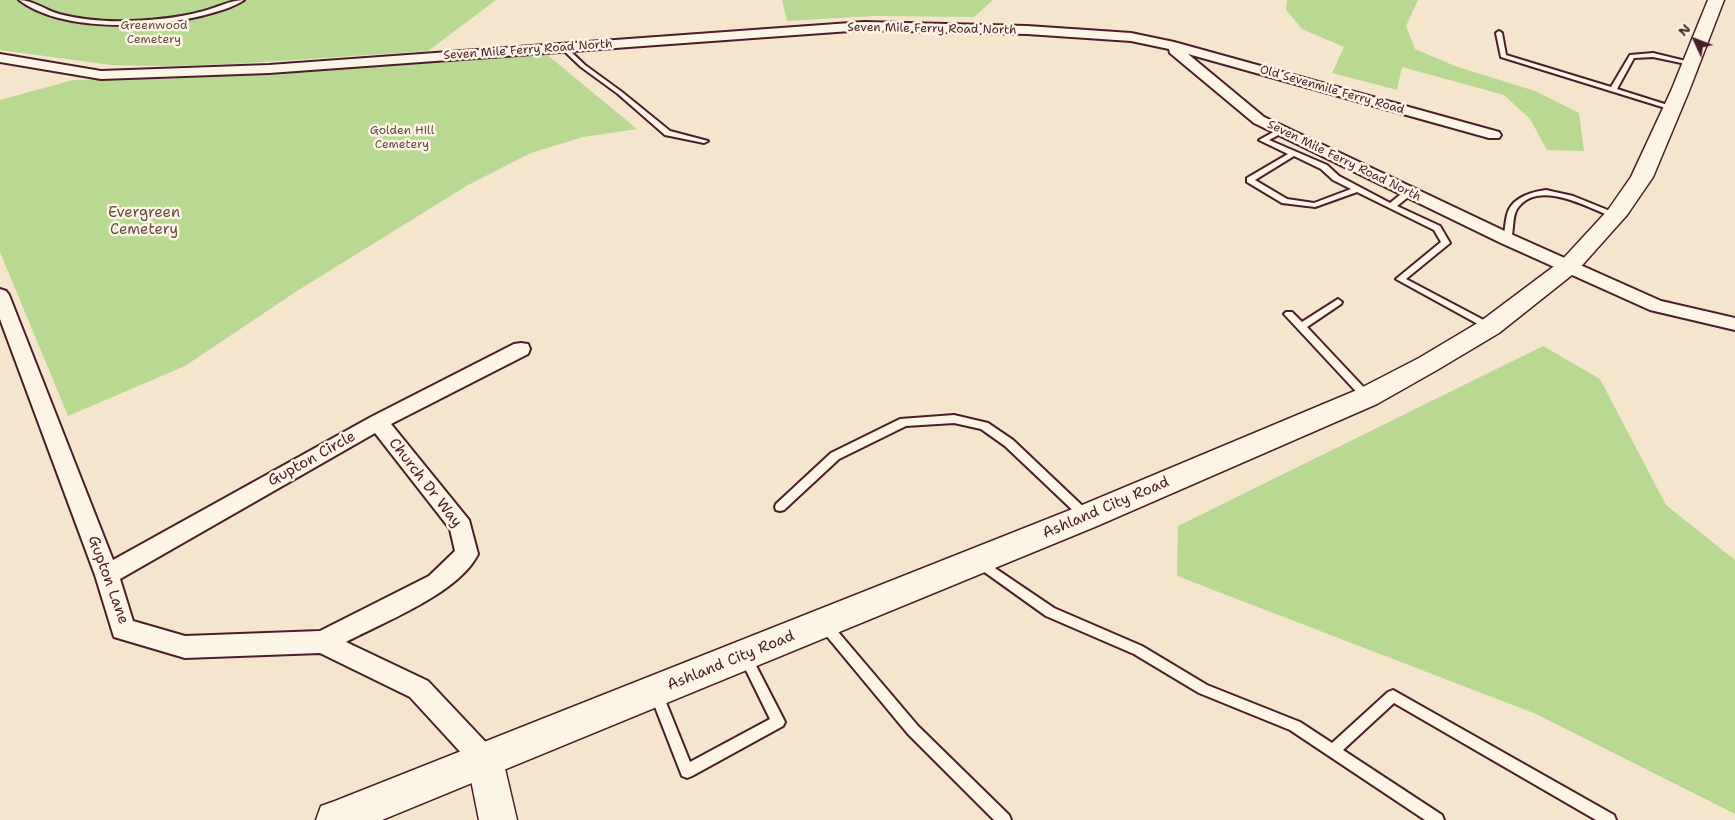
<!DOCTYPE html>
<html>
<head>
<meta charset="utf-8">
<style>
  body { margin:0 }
  #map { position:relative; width:1735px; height:820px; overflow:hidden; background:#f5e5cd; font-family:"Shantell Sans",sans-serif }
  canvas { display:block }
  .north { position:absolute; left:1670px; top:15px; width:50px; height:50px; -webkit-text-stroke:4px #fcf5e5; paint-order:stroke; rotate:313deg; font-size:14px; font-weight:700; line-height:20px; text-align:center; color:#4a1f2b }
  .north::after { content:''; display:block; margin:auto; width:18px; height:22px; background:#4a1f2b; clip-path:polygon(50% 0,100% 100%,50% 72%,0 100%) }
</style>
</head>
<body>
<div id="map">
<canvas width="1735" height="820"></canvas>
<div class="north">N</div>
</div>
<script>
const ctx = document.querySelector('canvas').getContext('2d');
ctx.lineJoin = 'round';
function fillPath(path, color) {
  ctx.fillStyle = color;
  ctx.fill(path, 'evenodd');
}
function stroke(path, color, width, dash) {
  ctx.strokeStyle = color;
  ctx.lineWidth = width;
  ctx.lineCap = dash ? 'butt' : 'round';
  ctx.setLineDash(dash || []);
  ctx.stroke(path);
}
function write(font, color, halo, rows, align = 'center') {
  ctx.font = font + ' "Shantell Sans",sans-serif';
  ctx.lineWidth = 5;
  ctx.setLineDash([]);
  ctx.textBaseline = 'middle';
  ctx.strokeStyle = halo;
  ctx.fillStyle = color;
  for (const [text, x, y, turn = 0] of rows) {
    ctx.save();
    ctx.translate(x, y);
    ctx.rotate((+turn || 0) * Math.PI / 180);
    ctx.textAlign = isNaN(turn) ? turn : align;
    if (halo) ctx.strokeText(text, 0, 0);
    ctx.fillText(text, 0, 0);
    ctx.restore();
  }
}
fillPath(new Path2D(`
  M0,0H496L428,51L233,64L162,66L111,65L0,50Z
  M782,0H993L974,17L873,16L787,21Z
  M1287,0H1418L1406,26L1415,49L1455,66L1535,91L1579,113L1584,151L1547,150L1530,119L1504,95L1402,67L1397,90L1332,73L1344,47L1302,29L1286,10Z
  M545,53L637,129L583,137L531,153L468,185L297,291L185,366L68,416L0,252V100L73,80L190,78L461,57Z
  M1543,346L1600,379L1666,505L1735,560V814L1536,714L1177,576L1178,526Z`), '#b9d992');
const lane = new Path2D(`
  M19,0C33,0 45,10 59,14C82,20 107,22 131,21C154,20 178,18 200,12C215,9 229,0 244,0C235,6 223,10 212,13C162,28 63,34 19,0Z
  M1499,31L1502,33L1506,55L1611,87L1630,55L1653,53L1694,63L1691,65L1653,57L1634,58L1617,89L1674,107V109L1672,110L1501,57L1496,33Z
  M561,46H565L585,65L622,92L670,131L708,141L704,143L665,135L618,94L581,67L561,48Z
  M1279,129L1286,131L1269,140L1327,165L1339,176L1390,203L1406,190H1412V194L1397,206L1440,226L1450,243L1406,279L1493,325L1495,327L1493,329H1487L1396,279L1441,242L1434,230L1357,192L1315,207L1282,203L1247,182V178L1288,154L1259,140ZM1294,156L1321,169L1333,180L1351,189L1314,203L1287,199L1255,180Z
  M1546,190L1573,196L1620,215L1616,217H1613C1588,208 1538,178 1517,209C1512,217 1514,230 1511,239L1507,242L1504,241L1503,239C1505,231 1505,223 1507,215C1511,198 1531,192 1546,190Z
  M1338,299L1342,302L1341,304L1307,327L1370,394L1372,397L1370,400H1364L1284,314L1286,312H1292L1302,322Z
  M954,415L988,423L1013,440L1090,513L1092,516L1090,519L1086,520L1082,519L1005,446L981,429L954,423L906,426L839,459L784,510L780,511L776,510L775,507L776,504L831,453L900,419Z
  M980,558L1054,608L1142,646L1207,685L1300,722L1332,743L1388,692L1393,690L1614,815L1616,820H1596L1394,703L1343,750L1442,815L1444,820H1425L1290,730L1199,693L1134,654L1046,616L976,566L974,563L976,560Z
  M824,619L828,620L918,726L1009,815L1011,820H994L908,734L820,628L818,624L820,620Z
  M745,650L749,652L783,718L785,722L783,726L692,776L687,778L682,776L650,694L651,690L656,688L661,690L690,762L770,719L739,656L741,652Z`);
const street = new Path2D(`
  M864,22L1027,26L1131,33L1174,42L1499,132L1501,135L1499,138H1489L1188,54L1264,117L1513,235L1661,301L1735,318V330L1650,310L1501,243L1254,123L1170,53L1169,49L1131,41L1027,34L864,30L269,73L101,79L0,62V54L101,71L269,65Z
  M0,289L6,291L9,295L113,560L371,417L514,344L521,343L528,344L530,349L528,354L391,424L469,520L478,554C459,593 384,622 346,642L428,681L494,751L498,760L494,769L485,773L476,769L410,697L320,653L185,658L114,637L95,575L0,319ZM375,433L450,529L455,551L429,576L320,631L185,636L133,621L120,579Z`);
const secondary = new Path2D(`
  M485,742L498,747L503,760L517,820H479L467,760L472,747Z`);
const highway = new Path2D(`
  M1708,0H1724L1689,91L1653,177L1627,215L1577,271L1499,333L1437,370L1377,404L1097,526L382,820H316L321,806L335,801L1075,508L1357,390L1419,358L1481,321L1561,261L1608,210L1631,177L1671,91Z`);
stroke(lane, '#4a1f2b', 4);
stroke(street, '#4a1f2b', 4);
stroke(secondary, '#4a1f2b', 3);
stroke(highway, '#4a1f2b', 3);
fillPath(lane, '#fcf5e5');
fillPath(street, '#fcf5e5');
fillPath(secondary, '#fcf5e5');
fillPath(highway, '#fcf5e5');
write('12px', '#664e45', '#fcf5e5', [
  ["Greenwood",154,26],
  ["Cemetery",154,40],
  ["Golden Hill",402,131],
  ["Cemetery",402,145]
]);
write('12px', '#4a1f2b', '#fcf5e5', [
  ["Seven Mile Ferry Road North",932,29,1],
  ["Seven Mile Ferry Road North",528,50,-4],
  ["Old Sevenmile Ferry Road",1332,90,16],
  ["Seven Mile Ferry Road North",1344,161,26]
]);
write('15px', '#664e45', '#fcf5e5', [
  ["Evergreen",144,213],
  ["Cemetery",144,230]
]);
write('15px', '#4a1f2b', '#fcf5e5', [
  ["Gupton Circle",312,459,-29],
  ["Church Dr Way",425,483,52],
  ["Ashland City Road",1106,508,-23],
  ["Gupton Lane",108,580,70],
  ["Ashland City Road",731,661,-22]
]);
</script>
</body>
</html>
